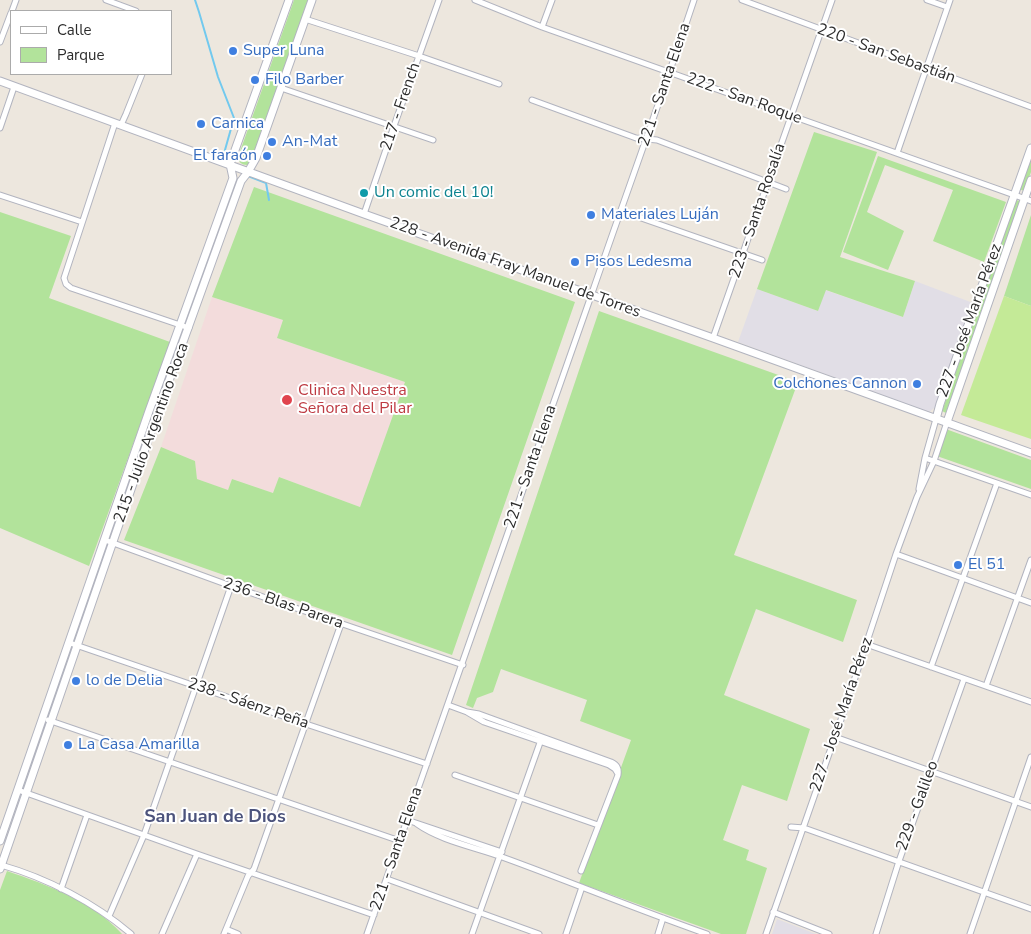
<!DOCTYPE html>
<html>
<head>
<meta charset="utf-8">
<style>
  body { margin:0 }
  #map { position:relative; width:1031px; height:934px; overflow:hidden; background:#ede7de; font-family:"Nunito Sans",sans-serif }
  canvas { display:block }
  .legend { position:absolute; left:10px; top:10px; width:162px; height:65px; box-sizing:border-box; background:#fff; border:1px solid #ababab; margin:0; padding:6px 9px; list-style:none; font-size:15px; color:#2c2c2c }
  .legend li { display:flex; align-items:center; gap:10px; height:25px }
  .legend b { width:25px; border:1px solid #ababab }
</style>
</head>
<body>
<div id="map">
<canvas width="1031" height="934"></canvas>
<ul class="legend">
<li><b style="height:6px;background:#fff"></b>Calle</li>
<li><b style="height:14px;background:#b2e39b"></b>Parque</li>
</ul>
</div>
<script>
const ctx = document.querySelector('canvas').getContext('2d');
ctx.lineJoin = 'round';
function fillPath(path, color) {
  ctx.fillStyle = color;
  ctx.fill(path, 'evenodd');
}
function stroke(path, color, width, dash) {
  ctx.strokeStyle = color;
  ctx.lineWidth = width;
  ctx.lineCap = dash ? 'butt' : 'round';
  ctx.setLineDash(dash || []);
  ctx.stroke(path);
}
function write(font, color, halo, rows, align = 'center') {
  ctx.font = font + ' "Nunito Sans",sans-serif';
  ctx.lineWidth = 4;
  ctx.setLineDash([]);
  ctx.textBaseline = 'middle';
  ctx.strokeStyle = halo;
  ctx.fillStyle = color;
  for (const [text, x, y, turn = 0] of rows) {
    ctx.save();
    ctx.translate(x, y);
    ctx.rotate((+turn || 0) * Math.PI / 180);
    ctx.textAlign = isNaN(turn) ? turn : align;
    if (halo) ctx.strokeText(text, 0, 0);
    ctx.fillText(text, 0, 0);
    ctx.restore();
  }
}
fillPath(new Path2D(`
  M915,281L973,303L937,406L929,412L738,342L757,289L818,311L825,290L903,317Z
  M777,919L816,934H772Z`), '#e1dee6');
fillPath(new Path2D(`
  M212,297L283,320L277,338L405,382L360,507L279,477L273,493L232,479L228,491L197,479L195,461L161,447Z`), '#f3dcdc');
fillPath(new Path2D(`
  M294,0H309L253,161L247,165C242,165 238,162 238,157Z
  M814,132L877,152L840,257L915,281L903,317L826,290L818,311L757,289Z
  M1031,155V172L1024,191L1019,189Z
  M878,156L1006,202L984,262L933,241L953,190L885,165L867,212L904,231L888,270L843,252Z
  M254,187L575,302L452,655L124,540L161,447L195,461L197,479L228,490L232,479L273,493L279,477L360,507L405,382L277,338L283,320L212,297Z
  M1016,200L1020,201L946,413L942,411Z
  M0,212L71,236L49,298L170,342L89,566L0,528Z
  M1031,215V306L1004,296Z
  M599,311L798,382L734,555L857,600L843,642L756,609L724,695L810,729L787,801L742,785L723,840L749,850L746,860L767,868L746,934H721L579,883L631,740L580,721L587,700L501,669L493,692L477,698L473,708L466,705Z
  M943,428L1031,460V489L934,455Z
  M7,871C47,885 93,901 122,934H0V890Z`), '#b2e39b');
fillPath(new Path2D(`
  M1004,296L1031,306V439L961,415Z`), '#c4ea97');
stroke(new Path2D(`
  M195,0L199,12L218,77L234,118L223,157
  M248,176L266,183L269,200`), '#72c9ee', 2);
const street = new Path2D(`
  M106,0L136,11
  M475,0L542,27L1031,201
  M742,0L1031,107
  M927,0L947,7
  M12,11L16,0
  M305,19L419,56L499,84
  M542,27L552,0
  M0,42L11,13
  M281,88L433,140
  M532,100L636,138L657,140L786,189
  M115,123L64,278L66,284L71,288L189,328
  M121,125L126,114L142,74
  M0,128L14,87
  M897,153L950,0
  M0,195L82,222
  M621,211L762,260
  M364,214L394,126L439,0
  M713,338L832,0
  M925,458L1031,495
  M919,489L925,458L936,419
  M105,540L231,586L463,665
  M896,554L1031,603
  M70,643L306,724L427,764
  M866,644L1031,702
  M931,667L997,483
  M986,686L1031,560
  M448,705L467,712L484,722L609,765L615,769L618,774
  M467,712L479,714L611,762C617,765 619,768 618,775L581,871
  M48,720L400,841
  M835,737L1031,807
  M455,775L598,825
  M18,790L197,854L374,915
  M407,820L502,852
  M417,824C441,841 475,847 502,857C571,882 638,910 707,934
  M791,827L804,828L1031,909
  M1,865C47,878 95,903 131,934
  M387,879L539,934
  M61,889L87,815
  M773,912L829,934
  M109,916L144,835L231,586
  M226,929L238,934
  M162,934L197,854
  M224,934L248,876L254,869L341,624
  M367,934C442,721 516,509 591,296C625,197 661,99 694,0
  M472,934L542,737
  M566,934L582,887
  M658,934L663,918
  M766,934L844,711L896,554L917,497L934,461L947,422
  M876,934L899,861L964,679
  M970,934L1031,757`);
const secondary = new Path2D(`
  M0,81L364,214L713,338L1031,453
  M936,419L940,404L1031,148
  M947,422L1031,180
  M0,841L149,411L233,178L230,164L289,0
  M0,869L157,414L241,181L248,172L256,158L312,0`);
stroke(street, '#b2b4bf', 7);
stroke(secondary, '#b2b4bf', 9);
stroke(street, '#fff', 5);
stroke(secondary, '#fff', 7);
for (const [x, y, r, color] of [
  [233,51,5,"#3f7fe0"],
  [255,80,5,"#3f7fe0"],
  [201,124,5,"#3f7fe0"],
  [272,142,5,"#3f7fe0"],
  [267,156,5,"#3f7fe0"],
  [364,193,5,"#0f9aa8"],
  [591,215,5,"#3f7fe0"],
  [575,262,5,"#3f7fe0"],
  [917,384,5,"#3f7fe0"],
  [287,400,6,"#e0444e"],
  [958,565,5,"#3f7fe0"],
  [76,681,5,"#3f7fe0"],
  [68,745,5,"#3f7fe0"]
]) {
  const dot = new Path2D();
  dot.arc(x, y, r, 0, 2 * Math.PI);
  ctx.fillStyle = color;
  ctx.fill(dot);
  stroke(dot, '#fff', 2);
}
write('16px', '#366cbe', '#fff', [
  ["Super Luna",243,51],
  ["Filo Barber",265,80],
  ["Carnica",211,124],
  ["An-Mat",282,142],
  ["El faraón",257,156,"right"],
  ["Materiales Luján",601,215],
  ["Pisos Ledesma",585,262],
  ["Colchones Cannon",907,384,"right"],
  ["El 51",968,565],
  ["lo de Delia",86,681],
  ["La Casa Amarilla",78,745]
], 'left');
write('16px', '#2c2c2c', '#fff', [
  ["220 - San Sebastián",886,54,20],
  ["221 - Santa Elena",665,85,-71],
  ["222 - San Roque",744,99,20],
  ["217 - French",401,107,-71],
  ["223 - Santa Rosalía",758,211,-71],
  ["228 - Avenida Fray Manuel de Torres",515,268,20],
  ["227 - José María Pérez",970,321,-70],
  ["215 - Julio Argentino Roca",152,433,-70],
  ["221 - Santa Elena",531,467,-71],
  ["236 - Blas Parera",283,604,19],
  ["238 - Sáenz Peña",248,704,19],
  ["227 - José María Pérez",842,715,-71],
  ["229 - Galileo",918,806,-70],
  ["221 - Santa Elena",397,849,-71]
]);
write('16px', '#0d838f', '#fff', [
  ["Un comic del 10!",374,193]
], 'left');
write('16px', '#be3a42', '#fff', [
  ["Clinica Nuestra",298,391],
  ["Señora del Pilar",298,409]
], 'left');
write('bold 18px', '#4c537c', '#fff', [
  ["San Juan de Dios",215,818]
]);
</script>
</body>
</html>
